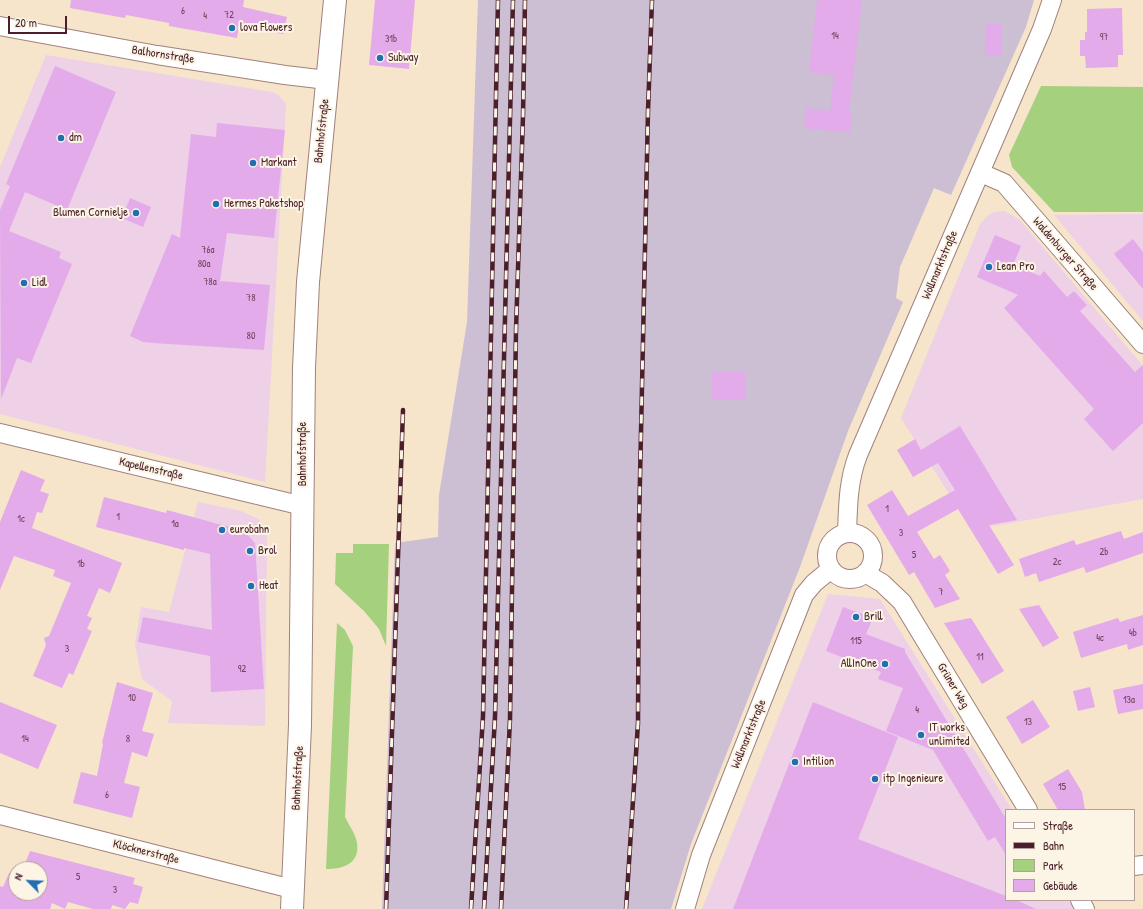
<!DOCTYPE html>
<html>
<head>
<meta charset="utf-8">
<style>
  body { margin:0 }
  #map { position:relative; width:1143px; height:909px; overflow:hidden; background:#f6e4cb; font-family:"Patrick Hand",sans-serif }
  canvas { display:block }
  .legend { position:absolute; left:1005px; top:809px; width:130px; height:92px; box-sizing:border-box; background:#fcf5e5; border:1px solid #b59f9b; margin:0; padding:5px 7px; list-style:none; font-size:12px; color:#4a1f2b }
  .legend li { display:flex; align-items:center; gap:8px; height:20px }
  .legend b { width:20px; border:1px solid #b59f9b }
  .north { position:absolute; left:8px; top:861px; width:40px; height:40px; box-sizing:border-box; background:#fcf5e5; border:1px solid #b59f9b; border-radius:50%; rotate:294deg; font-size:11px; font-weight:700; line-height:16px; text-align:center; color:#4a1f2b }
  .north::after { content:''; display:block; margin:auto; width:14px; height:18px; background:#1f6fb2; clip-path:polygon(50% 0,100% 100%,50% 72%,0 100%) }
  .scale { position:absolute; left:8px; top:16px; width:59px; height:18px; box-sizing:border-box; border:2px solid #4a1f2b; border-top:0; padding-left:5px; font-size:12px; line-height:14px; white-space:nowrap; color:#4a1f2b; -webkit-text-stroke:3px #fcf5e5; paint-order:stroke }
</style>
</head>
<body>
<div id="map">
<canvas width="1143" height="909"></canvas>
<ul class="legend">
<li><b style="height:5px;background:#fff"></b>Straße</li>
<li><b style="height:5px;background:#4a1f2b"></b>Bahn</li>
<li><b style="height:11px;background:#a5d17e"></b>Park</li>
<li><b style="height:11px;background:#e3abea"></b>Gebäude</li>
</ul>
<div class="north">N</div>
<div class="scale">20 m</div>
</div>
<script>
const ctx = document.querySelector('canvas').getContext('2d');
ctx.lineJoin = 'round';
function fillPath(path, color) {
  ctx.fillStyle = color;
  ctx.fill(path, 'evenodd');
}
function stroke(path, color, width, dash) {
  ctx.strokeStyle = color;
  ctx.lineWidth = width;
  ctx.lineCap = dash ? 'butt' : 'round';
  ctx.setLineDash(dash || []);
  ctx.stroke(path);
}
function write(font, color, halo, rows, align = 'center') {
  ctx.font = font + ' "Patrick Hand",sans-serif';
  ctx.lineWidth = 4;
  ctx.setLineDash([]);
  ctx.textBaseline = 'middle';
  ctx.strokeStyle = halo;
  ctx.fillStyle = color;
  for (const [text, x, y, turn = 0] of rows) {
    ctx.save();
    ctx.translate(x, y);
    ctx.rotate((+turn || 0) * Math.PI / 180);
    ctx.textAlign = isNaN(turn) ? turn : align;
    if (halo) ctx.strokeText(text, 0, 0);
    ctx.fillText(text, 0, 0);
    ctx.restore();
  }
}
fillPath(new Path2D(`
  M46,55L272,92L278,95L286,104L265,482L0,414V167Z
  M1005,211L1020,220L1143,366V499L972,530L901,418L980,224L987,216L994,212Z
  M1143,214V321L1054,215Z
  M198,502L241,511L258,519L267,530L265,726L168,723L172,701L142,679L135,644L141,607L169,612Z
  M828,594L880,599L1012,810H1006V900H1068L1074,909H702Z`), '#eed0e7');
fillPath(new Path2D(`
  M478,0H1034L1026,27L951,195L934,188L900,267L896,298L903,302L848,431L800,567L691,844L671,909H382L395,543L438,537L439,495L467,322Z`), '#ccbed3');
fillPath(new Path2D(`
  M1041,86L1143,87V212H1054L1012,167L1009,155Z
  M353,544H389L386,646L379,629L364,611L335,584L336,553H353Z
  M337,623L345,630L353,646L345,817C349,825 356,835 357,843C360,864 343,869 326,869Z`), '#a5d17e');
fillPath(new Path2D(`
  M71,0H244L243,7L287,17L283,34L239,26L237,38L169,26V23L126,15L125,18L70,8Z
  M375,0H415L409,69L369,65Z
  M817,0H862L849,113H852L850,133L804,128L806,108L830,111L834,75L809,72Z
  M1122,8L1123,55H1118V67L1086,68L1085,56H1080V40H1085V32H1087V9Z
  M986,23H1002V56H985Z
  M55,66L116,92L67,210L25,192L9,231L61,252L59,258L72,264L31,363L17,358L1,399L0,210L10,186L6,184Z
  M217,123L285,130L274,238L227,233L220,281L270,285L264,350L153,343L143,342L130,336L172,234L180,238L191,134L216,137Z
  M130,198L151,207L143,227L122,218Z
  M995,235L1021,246L1013,265L1040,276L1044,271L1067,297L1074,291L1087,305L1080,311L1135,372L1143,365V423L1113,451L1084,419L1094,409L1004,308L1018,295L977,277Z
  M1133,239L1143,252V289L1114,254Z
  M712,372H746L745,400L711,399Z
  M960,426L1017,520L989,525L1014,565L998,574L958,509L917,532L934,559L940,555L950,571L945,575L960,599L935,608L914,572L909,575L867,505L892,490L908,516L955,490L938,463L913,477L897,450L915,439L921,450Z
  M21,470L45,480L40,491L49,494L42,513L37,512L32,528L122,563L110,593L99,588L87,616L92,618L87,629L92,631L73,675L69,673L62,688L33,676L46,645L44,638L49,636L71,583L53,576L55,570L14,556L0,590V522Z
  M104,497L166,513L167,510L244,531L255,543L264,689L211,692L210,656L138,642L143,617L212,630L210,554L184,548V550L96,527Z
  M1121,531L1124,539L1143,532V553L1086,573L1084,567L1039,582L1036,573L1025,577L1019,559L1074,540L1076,545Z
  M1039,605L1059,638L1043,647L1019,609Z
  M843,607L873,618L866,634L905,649V652L1006,819V855L995,837L988,841L933,750L886,731L903,688L878,679L881,672L826,651Z
  M1143,615V645L1128,650L1127,644L1081,658L1073,632L1118,618L1120,622Z
  M971,618L1004,671L982,684L944,623Z
  M117,682L153,693L142,731L154,734L147,757L132,752L124,783L140,787L132,818L73,803L81,772L97,776L103,744L102,743Z
  M1143,684V709L1118,714L1113,690Z
  M1090,687L1095,707L1078,711L1073,691Z
  M1033,700L1050,727L1022,744L1006,717Z
  M0,702L57,725L38,769L0,753Z
  M813,702L898,737L858,839L1006,896V900H1016L1036,909H733Z
  M1068,769L1082,792L1085,810H1058L1043,784Z
  M30,851L135,878L133,884L143,887L138,904L130,902L125,909L112,905L111,909H93L68,902L65,909L52,903L50,909H0V886L3,887L9,873L16,876V893H40V869H23Z`), '#e3abea');
const minor = new Path2D(`
  M0,26L157,55L285,75L327,80
  M981,173L1004,183L1143,344
  M0,433L303,506
  M847,533C848,506 848,481 858,455L1042,29L1052,0
  M827 556a23 23 0 1 1 46 0a23 23 0 1 1-46 0Z
  M865,573L882,583L902,602L1028,810
  M0,815L292,889
  M1134,866L1143,865
  M1080,900L1085,909
  M685,909L701,855L804,595L814,583L831,569`);
const secondary = new Path2D(`
  M292,909L300,725L304,368L308,282L335,0`);
stroke(minor, '#a0827b', 20);
stroke(secondary, '#a0827b', 24);
stroke(minor, '#fff', 18);
stroke(secondary, '#fff', 22);
const rail = new Path2D(`
  M386,909L403,410
  M471,909L483,716L498,0
  M484,909L495,717L513,0
  M501,909L510,719L516,330L523,116L525,0
  M626,909L638,723L639,524L648,111L652,0`);
stroke(rail, '#4a1f2b', 4.5);
stroke(rail, '#fcf5e5', 3, [9]);
for (const [x, y, r, color] of [
  [232,28,4,"#1f6fb2"],
  [380,58,4,"#1f6fb2"],
  [61,138,4,"#1f6fb2"],
  [253,163,4,"#1f6fb2"],
  [216,204,4,"#1f6fb2"],
  [136,213,4,"#1f6fb2"],
  [989,267,4,"#1f6fb2"],
  [24,283,4,"#1f6fb2"],
  [222,530,4,"#1f6fb2"],
  [250,551,4,"#1f6fb2"],
  [251,586,4,"#1f6fb2"],
  [856,617,4,"#1f6fb2"],
  [885,664,4,"#1f6fb2"],
  [921,735,4,"#1f6fb2"],
  [795,762,4,"#1f6fb2"],
  [875,779,4,"#1f6fb2"]
]) {
  const dot = new Path2D();
  dot.arc(x, y, r, 0, 2 * Math.PI);
  ctx.fillStyle = color;
  ctx.fill(dot);
  stroke(dot, '#fcf5e5', 1.5);
}
write('10px', '#70425b', null, [
  ["6",183,11],
  ["72",229,15],
  ["4",205,16],
  ["14",835,36],
  ["97",1104,37],
  ["31b",391,39],
  ["76a",208,250],
  ["80a",204,264],
  ["78a",210,282],
  ["78",251,298],
  ["80",251,336],
  ["1",887,509],
  ["1",118,517],
  ["1c",21,519],
  ["1a",175,524],
  ["3",901,533],
  ["2b",1104,552],
  ["5",914,555],
  ["2c",1057,562],
  ["1b",81,564],
  ["7",941,592],
  ["4b",1133,633],
  ["4c",1100,638],
  ["115",856,641],
  ["3",67,649],
  ["11",980,657],
  ["92",242,669],
  ["10",132,698],
  ["13a",1129,700],
  ["4",917,710],
  ["13",1028,722],
  ["14",25,739],
  ["8",128,739],
  ["15",1062,787],
  ["6",107,795],
  ["5",78,877],
  ["3",115,890]
]);
write('12px', '#4a1f2b', '#fcf5e5', [
  ["lova Flowers",240,28],
  ["Subway",388,58],
  ["dm",69,138],
  ["Markant",261,163],
  ["Hermes Paketshop",224,204],
  ["Blumen Cornielje",128,213,"right"],
  ["Lean Pro",997,267],
  ["Lidl",32,283],
  ["eurobahn",230,530],
  ["Brol",258,551],
  ["Heat",259,586],
  ["Brill",864,617],
  ["AllInOne",877,664,"right"],
  ["IT works",929,728],
  ["unlimited",929,742],
  ["Intilion",803,762],
  ["itp Ingenieure",883,779]
], 'left');
write('12px', '#4a1f2b', '#fcf5e5', [
  ["Balhornstraße",163,55,9],
  ["Bahnhofstraße",322,131,-84],
  ["Waldenburger Straße",1065,254,49],
  ["Wollmarktstraße",940,265,-67],
  ["Bahnhofstraße",303,454,-90],
  ["Kapellenstraße",151,469,13],
  ["Grüner Weg",953,686,59],
  ["Wollmarktstraße",749,734,-68],
  ["Bahnhofstraße",298,778,-87],
  ["Klöcknerstraße",146,852,14]
]);
</script>
</body>
</html>
